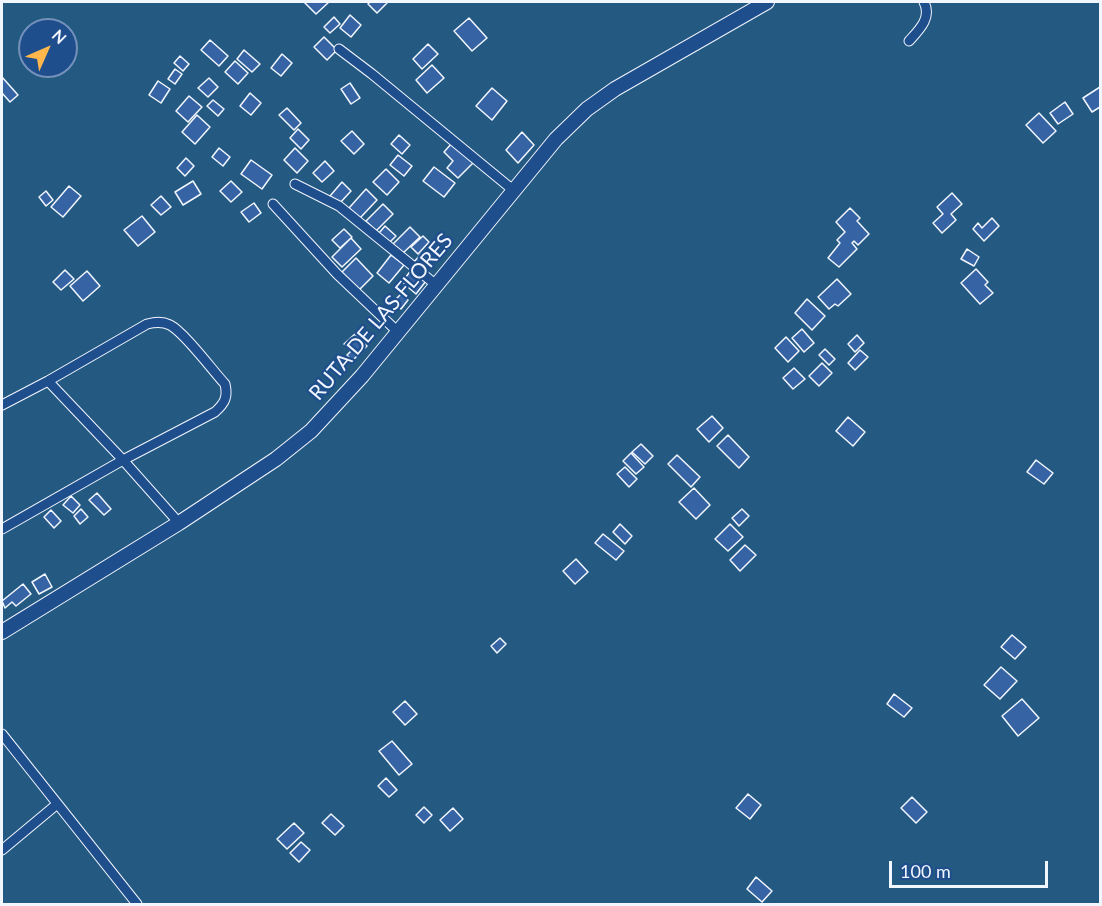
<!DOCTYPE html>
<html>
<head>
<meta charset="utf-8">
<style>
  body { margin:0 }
  #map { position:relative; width:1102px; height:906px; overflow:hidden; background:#1f4e8c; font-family:Lato,sans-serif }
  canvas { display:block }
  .frame { position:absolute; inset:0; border:3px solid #f2f6ff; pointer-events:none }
  .north { position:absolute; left:18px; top:18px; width:60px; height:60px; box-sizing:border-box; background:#1f4e8c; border:2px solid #7391ba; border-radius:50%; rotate:45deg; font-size:16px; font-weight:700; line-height:24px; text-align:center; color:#f2f6ff }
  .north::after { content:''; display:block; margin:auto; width:21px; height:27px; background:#ffb74d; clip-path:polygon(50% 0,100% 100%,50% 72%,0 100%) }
  .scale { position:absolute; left:889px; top:861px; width:159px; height:27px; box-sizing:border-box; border:3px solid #f2f6ff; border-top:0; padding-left:8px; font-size:18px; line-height:21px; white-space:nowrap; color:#f2f6ff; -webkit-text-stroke:4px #1f4e8c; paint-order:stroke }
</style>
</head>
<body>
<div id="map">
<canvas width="1102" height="906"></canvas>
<div class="frame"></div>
<div class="north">N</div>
<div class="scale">100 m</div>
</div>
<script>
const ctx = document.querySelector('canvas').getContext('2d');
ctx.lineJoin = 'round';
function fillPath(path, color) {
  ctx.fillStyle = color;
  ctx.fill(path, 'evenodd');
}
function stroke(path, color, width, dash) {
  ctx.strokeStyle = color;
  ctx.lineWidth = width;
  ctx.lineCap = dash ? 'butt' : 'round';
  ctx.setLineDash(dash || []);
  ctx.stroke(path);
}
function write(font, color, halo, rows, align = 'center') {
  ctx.font = font + ' Lato,sans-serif';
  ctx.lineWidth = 4.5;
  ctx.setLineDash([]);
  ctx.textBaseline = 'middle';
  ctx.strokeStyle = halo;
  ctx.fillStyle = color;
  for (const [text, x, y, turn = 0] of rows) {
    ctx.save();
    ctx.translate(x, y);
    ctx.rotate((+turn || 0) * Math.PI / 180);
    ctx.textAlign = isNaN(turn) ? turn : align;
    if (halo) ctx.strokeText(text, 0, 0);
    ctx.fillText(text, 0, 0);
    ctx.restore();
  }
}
const green = new Path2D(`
  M2,2H1100V904H2ZM30,30H66V66H30Z`);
fillPath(green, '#245a82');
stroke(green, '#a8bbd7', 1.5);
const building = new Path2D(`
  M304,2H329L316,14Z
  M370,2H386L387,3L377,13L368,4Z
  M350,15L361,25L351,37L340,28Z
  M334,17L340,24L330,33L324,27Z
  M469,18L487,38L472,51L454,31Z
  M324,37L337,50L327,60L314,47Z
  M210,40L228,56L219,66L201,50Z
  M428,44L438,54L422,69L413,59Z
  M244,50L260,64L252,72L237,59Z
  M282,54L292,63L281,76L271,68Z
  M180,56L189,64L183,71L174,63Z
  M235,61L248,73L238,84L225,72Z
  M432,65L444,78L427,93L416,80Z
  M175,69L182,74L175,84L168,79Z
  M2,77L18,95L10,102L2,93Z
  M209,78L218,87L208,97L198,88Z
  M158,81L170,89L161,103L149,95Z
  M350,83L360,98L351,104L341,89Z
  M1100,87V107L1092,112L1083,98Z
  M492,88L507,101L492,120L476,106Z
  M250,93L261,103L251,115L240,106Z
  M189,96L202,107L188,122L176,111Z
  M213,100L224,109L218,116L207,106Z
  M1065,102L1073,114L1058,124L1050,113Z
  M287,108L301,123L294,130L279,115Z
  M1039,113L1056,131L1043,143L1026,125Z
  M197,115L210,127L195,144L182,132Z
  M298,129L309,140L301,149L290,138Z
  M352,131L364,144L354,154L341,141Z
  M522,132L534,145L518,163L506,150Z
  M399,135L410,145L402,154L391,144Z
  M452,143L473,163L458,178L447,168L453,161L444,152Z
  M219,148L230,157L223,166L212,157Z
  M295,148L308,161L297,173L284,160Z
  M398,155L412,166L404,176L390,165Z
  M186,158L194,166L185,176L177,168Z
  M251,160L272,175L262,189L241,174Z
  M325,161L334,171L322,182L313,173Z
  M434,167L455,183L444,197L423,181Z
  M386,169L399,182L387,195L373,182Z
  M193,181L201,194L183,205L175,192Z
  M231,181L242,192L231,202L220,191Z
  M342,182L351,191L339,204L330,196Z
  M69,186L81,196L63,217L51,207Z
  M366,189L377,200L360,218L349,208Z
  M46,191L53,200L46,206L39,197Z
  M952,193L962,204L951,214L956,220L942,233L933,223L943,214L937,207Z
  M161,196L171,207L161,215L151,205Z
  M254,203L261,213L249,222L241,212Z
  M383,204L393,214L376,231L366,221Z
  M850,208L860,218L857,221L869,234L858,245L854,241L852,243L857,249L839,267L828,258L840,243L837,240L845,232L836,222Z
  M142,216L155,232L138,246L124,230Z
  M992,218L999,226L984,241L973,229L978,223L982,228Z
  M385,226L396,236L390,242L379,233Z
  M410,227L420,237L403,253L393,244Z
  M344,229L352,237L340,248L332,240Z
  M423,236L429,242L418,254L411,247Z
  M351,238L361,249L342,267L332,257Z
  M967,249L979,257L974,266L961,259Z
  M421,254L429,261L421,270L413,263Z
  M391,255L404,265L389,283L377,273Z
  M356,258L373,276L359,290L342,272Z
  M412,269L426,281L416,294L402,282Z
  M976,269L988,282L985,285L993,293L980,304L961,283Z
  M65,270L74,279L61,290L53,282Z
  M87,271L100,286L83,301L70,286Z
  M837,279L851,294L838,306L835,304L829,309L818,297Z
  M401,294L408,300L401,309L393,302Z
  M807,299L825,316L812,330L795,313Z
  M802,329L814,343L804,352L792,338Z
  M355,334L367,346L352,361L347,355L351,351L344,344Z
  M857,335L864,343L855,352L848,344Z
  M786,337L799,351L788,362L775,348Z
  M825,349L835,359L829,365L819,355Z
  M860,350L868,357L855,370L848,363Z
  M822,363L832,373L819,386L809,376Z
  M794,368L805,379L793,389L783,378Z
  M712,416L723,428L709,442L697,429Z
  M848,417L865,432L853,446L836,431Z
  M728,435L749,457L739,468L717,446Z
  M641,444L653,456L645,464L632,452Z
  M631,453L644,467L636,474L623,461Z
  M677,455L700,477L691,487L668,464Z
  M1036,460L1053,473L1044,484L1027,472Z
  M625,467L637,479L629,487L617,474Z
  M694,488L710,505L696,519L679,502Z
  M97,493L111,509L104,515L89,500Z
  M71,496L80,505L73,513L63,505Z
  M81,509L88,517L80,524L74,516Z
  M742,509L749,516L739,526L732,518Z
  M51,510L61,521L54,528L44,517Z
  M620,524L632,536L625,544L613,532Z
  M730,524L743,537L728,551L715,539Z
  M603,534L624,551L616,560L595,543Z
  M745,545L756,555L740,571L730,560Z
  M576,559L588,572L575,584L563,571Z
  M45,574L52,587L39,594L32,582Z
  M23,584L31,594L16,606L12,602L5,608L2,601Z
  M1012,635L1026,647L1015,659L1001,647Z
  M500,638L506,644L497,653L491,646Z
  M1001,667L1017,681L1000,699L984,685Z
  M894,694L912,708L904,717L887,704Z
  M1022,699L1039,718L1018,736L1002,716Z
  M405,701L417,714L405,725L393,712Z
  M392,741L412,764L399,775L379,751Z
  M386,778L397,790L389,797L378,786Z
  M748,794L761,805L750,819L736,808Z
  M912,797L927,812L916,823L901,808Z
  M424,807L432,815L424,823L416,815Z
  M453,808L463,819L450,831L440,820Z
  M331,814L344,826L335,835L322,823Z
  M294,823L304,833L287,849L277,839Z
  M301,842L310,850L299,862L290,853Z
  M756,877L772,891L762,902L747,889Z`);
fillPath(building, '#3563a3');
stroke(building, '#f2f6ff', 1.5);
const minor = new Path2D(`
  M909,41C919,30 932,18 924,2
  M339,49L372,74L513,190
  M295,184L339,206L435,284
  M273,204L337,274L398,332
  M48,381L123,460L179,523
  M2,405L48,381L147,324C155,322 162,321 170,325C184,332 213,371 225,384C228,397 225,403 215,412L123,460L2,529
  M2,734L137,904
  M2,850L56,805`);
const secondary = new Path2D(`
  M2,632L179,523L276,459L311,431L362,376L556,139L587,109L615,89L767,2`);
stroke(minor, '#f2f6ff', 11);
stroke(secondary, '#f2f6ff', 16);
stroke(minor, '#1f4e8c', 9);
stroke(secondary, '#1f4e8c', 14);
write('21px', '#f2f6ff', '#1f4e8c', [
  ["RUTA DE LAS FLORES",381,317,-50]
]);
</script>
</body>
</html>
